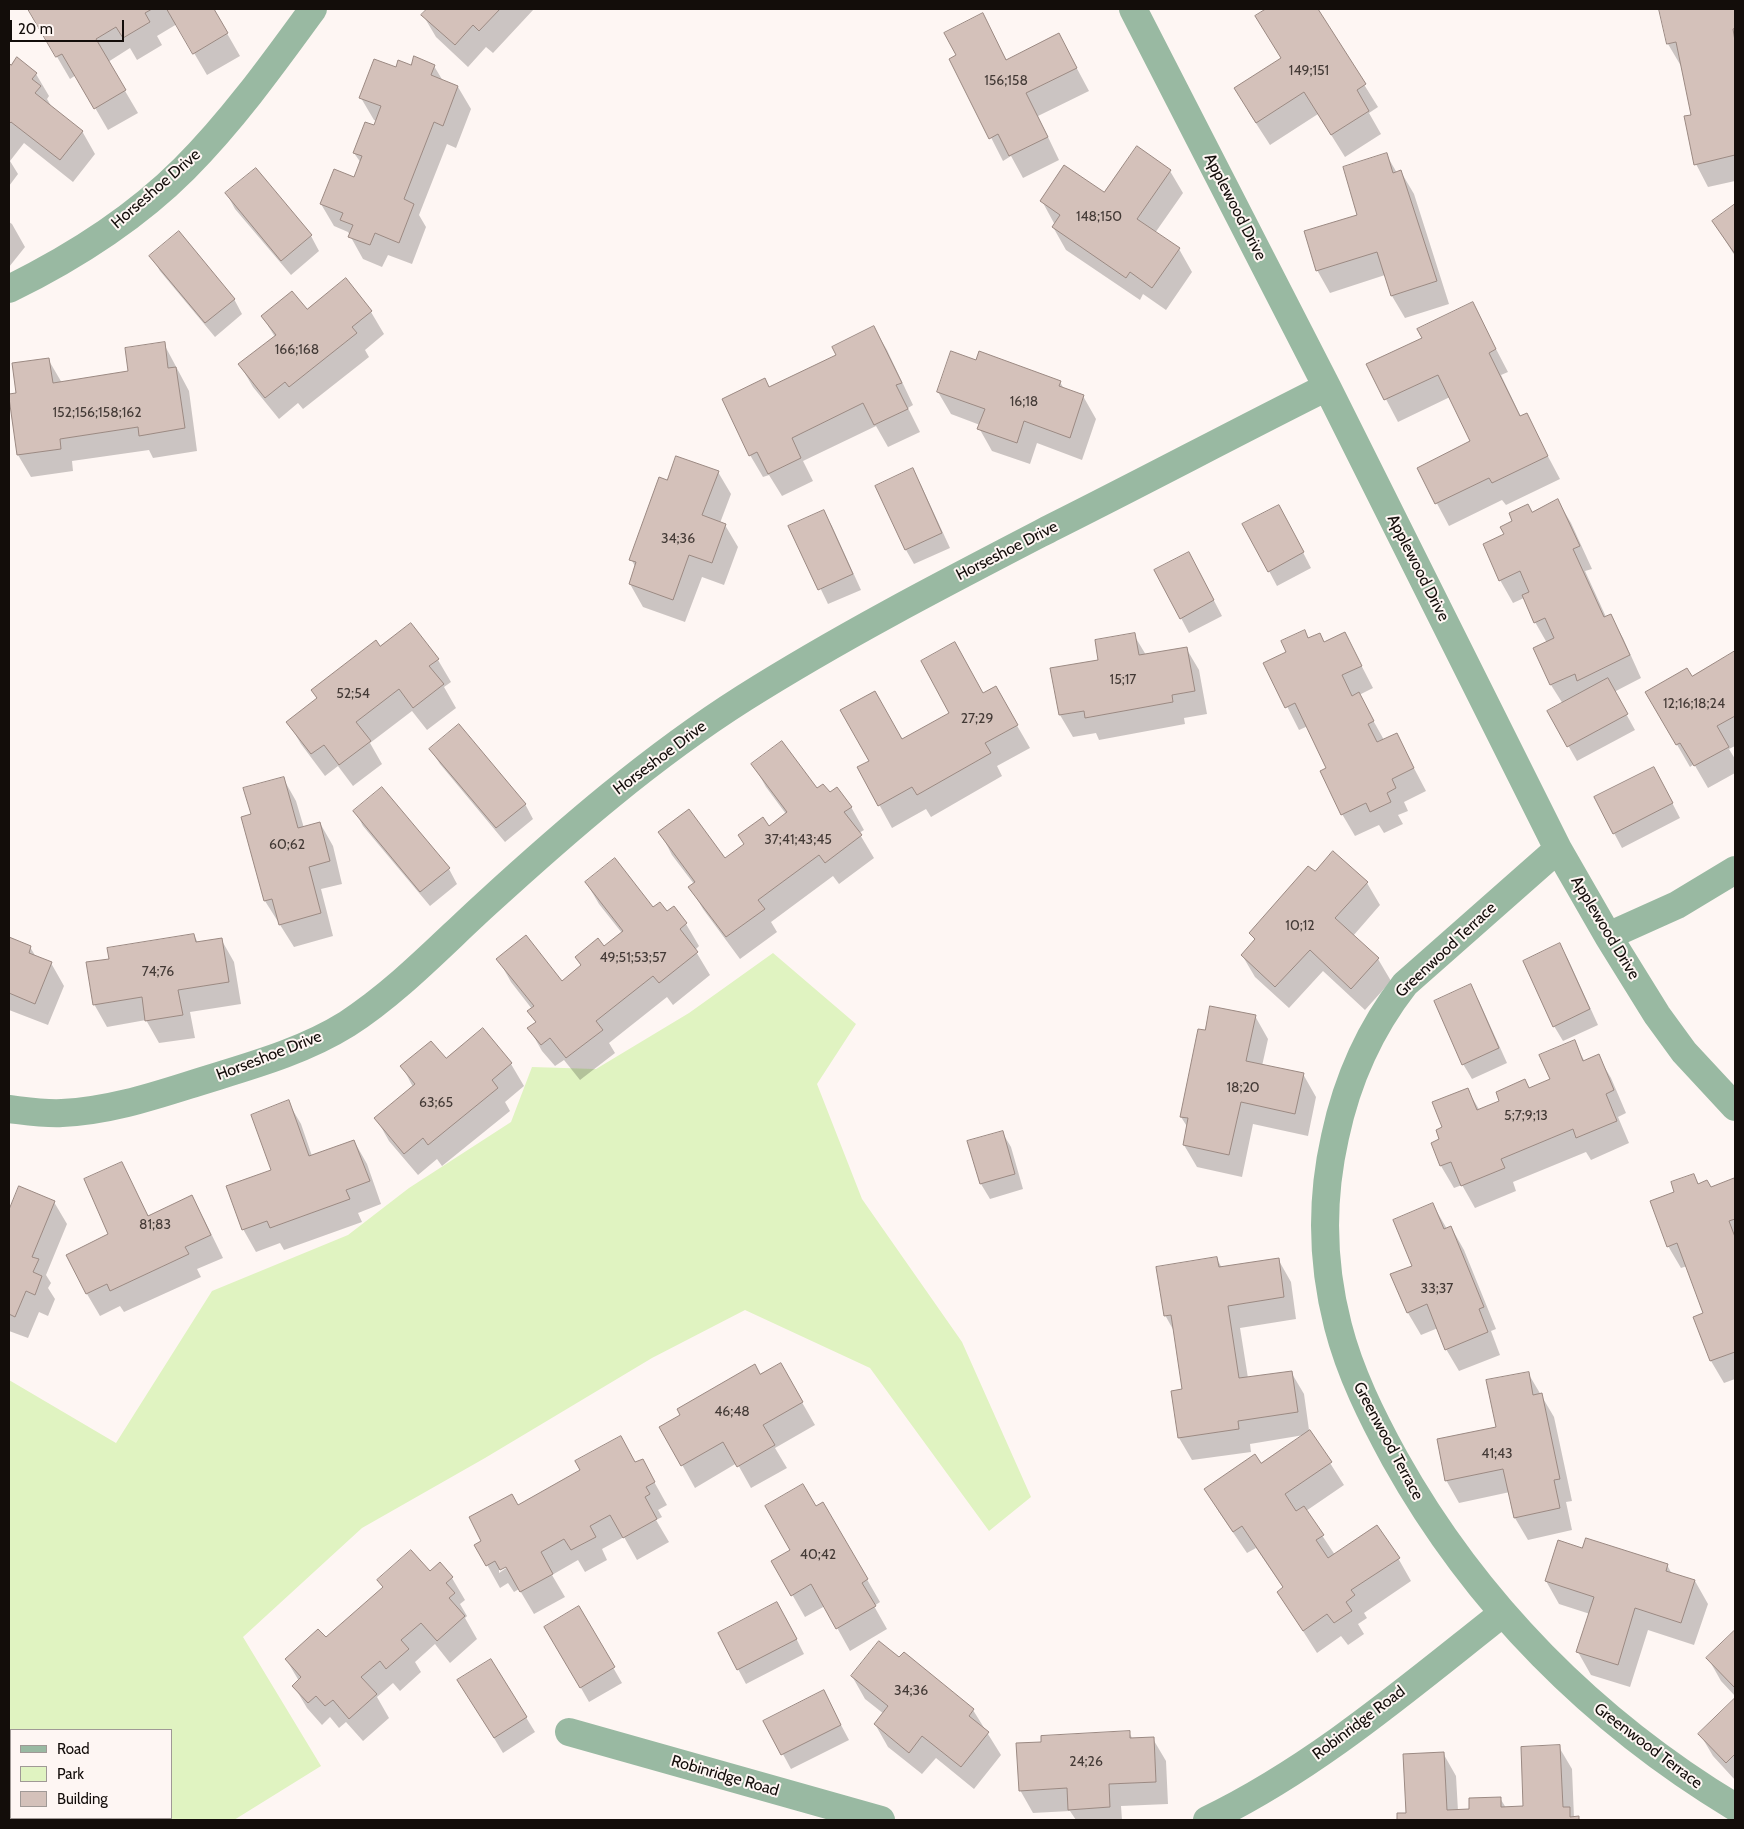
<!DOCTYPE html>
<html>
<head>
<meta charset="utf-8">
<style>
  body { margin:0 }
  #map { position:relative; width:1744px; height:1829px; overflow:hidden; background:#fef6f3; font-family:Cabin,sans-serif }
  canvas { display:block }
  .frame { position:absolute; inset:0; border:10px solid #130d0a; pointer-events:none }
  .legend { position:absolute; left:10px; top:1729px; width:162px; height:90px; box-sizing:border-box; background:#fef6f3; border:1px solid #a09996; margin:0; padding:6px 9px; list-style:none; font-size:15px; color:#130d0a }
  .legend li { display:flex; align-items:center; gap:10px; height:25px }
  .legend b { width:25px; border:1px solid #a09996 }
  .scale { position:absolute; left:10px; top:20px; width:114px; height:22px; box-sizing:border-box; border:2px solid #130d0a; border-top:0; padding-left:6px; font-size:15px; line-height:18px; white-space:nowrap; color:#130d0a; -webkit-text-stroke:4px #fef6f3; paint-order:stroke }
</style>
</head>
<body>
<div id="map">
<canvas width="1744" height="1829"></canvas>
<div class="frame"></div>
<ul class="legend">
<li><b style="height:6px;background:#99b9a2"></b>Road</li>
<li><b style="height:14px;background:#e0f3c1"></b>Park</li>
<li><b style="height:14px;background:#d4c1ba"></b>Building</li>
</ul>
<div class="scale">20 m</div>
</div>
<script>
const ctx = document.querySelector('canvas').getContext('2d');
ctx.lineJoin = 'round';
function fillPath(path, color) {
  ctx.fillStyle = color;
  ctx.fill(path, 'evenodd');
}
function stroke(path, color, width, dash) {
  ctx.strokeStyle = color;
  ctx.lineWidth = width;
  ctx.lineCap = dash ? 'butt' : 'round';
  ctx.setLineDash(dash || []);
  ctx.stroke(path);
}
function write(font, color, halo, rows, align = 'center') {
  ctx.font = font + ' Cabin,sans-serif';
  ctx.lineWidth = 4;
  ctx.setLineDash([]);
  ctx.textBaseline = 'middle';
  ctx.strokeStyle = halo;
  ctx.fillStyle = color;
  for (const [text, x, y, turn = 0] of rows) {
    ctx.save();
    ctx.translate(x, y);
    ctx.rotate((+turn || 0) * Math.PI / 180);
    ctx.textAlign = isNaN(turn) ? turn : align;
    if (halo) ctx.strokeText(text, 0, 0);
    ctx.fillText(text, 0, 0);
    ctx.restore();
  }
}
fillPath(new Path2D(`
  M773,953L856,1024L817,1084L862,1199L962,1342L1031,1497L989,1531L870,1368L745,1310L652,1358L485,1458L362,1528L243,1637L321,1766L234,1820H9V1380L116,1443L212,1291L348,1235L409,1188L511,1122L532,1067L596,1069L689,1013ZM11,1730H171V1818H11Z`), '#e0f3c1');
fillPath(new Path2D(`
  M29,9H213L240,56L207,75L177,24L157,36L162,45L137,60L130,48L108,62L138,113L108,130L76,75L70,79Z
  M429,9H534L493,53L486,47L468,67L436,37L423,15Z
  M1269,9H1307L1309,11L1317,9L1378,107L1369,113L1381,134L1345,157L1318,114L1270,145L1248,111L1281,58L1256,17Z
  M1660,9H1735V181L1708,187L1696,164L1693,116L1681,66L1668,44Z
  M983,15L1007,61L1059,35L1089,91L1038,116L1059,160L1023,178L1011,156L1003,161L951,59L958,56Z
  M9,65L36,74L49,96L47,99L53,109L82,131L95,154L73,182L24,143L10,161L18,174L9,186Z
  M434,66L443,81L458,87L471,109L456,148L447,144L419,215L426,227L412,264L388,255L382,267L363,259L348,232L334,226L321,204L355,178L361,163L354,153L374,127L377,121L374,120L361,98L396,69Z
  M1386,154L1397,173L1401,172L1414,194L1449,304L1405,318L1392,296L1385,275L1330,293L1317,270L1359,215Z
  M256,170L311,236L319,251L291,275L235,209L227,194Z
  M1170,171L1183,193L1155,233L1179,249L1192,272L1166,310L1143,294L1140,300L1066,250L1053,227L1055,225L1042,201L1105,194Z
  M1735,205V256L1713,221Z
  M9,222L12,224L25,247L9,267Z
  M151,256L234,299L242,314L215,337L160,271Z
  M346,280L371,312L384,334L365,350L369,357L303,409L298,403L279,419L253,387L240,365L275,337L262,316L306,311Z
  M1472,303L1508,372L1501,375L1521,417L1526,415L1560,479L1506,505L1502,500L1449,526L1418,468L1472,442L1450,397L1398,422L1368,365L1423,338Z
  M874,328L887,350L913,405L908,408L920,432L888,447L876,426L803,461L813,481L782,496L769,475L763,477L750,455L769,388L837,356Z
  M164,344L189,391L197,451L153,458L149,450L72,461L73,471L31,477L18,455L10,395L18,394L48,359L62,383L130,372Z
  M976,362L1060,382L1064,389L1083,396L1096,419L1082,460L1037,443L1030,464L992,451L979,428L980,425L951,414L938,392Z
  M912,470L921,485L950,548L914,564L906,550Z
  M718,472L731,494L720,523L725,525L738,547L724,585L702,577L685,622L643,607L630,584L636,568L631,559L668,481Z
  M1558,501L1571,523L1592,569L1585,571L1606,617L1610,615L1623,638L1641,678L1614,692L1635,730L1577,761L1549,712L1563,704L1551,685L1535,649L1547,643L1535,622L1524,598L1513,603L1500,580L1505,535L1532,513Z
  M823,511L832,526L861,590L828,604L790,526Z
  M1287,521L1311,568L1277,586L1269,571Z
  M1197,568L1222,616L1189,633L1181,618Z
  M1304,631L1309,640L1324,644L1345,634L1373,688L1359,695L1384,740L1396,734L1426,791L1404,802L1408,811L1398,815L1403,824L1384,833L1379,825L1355,836L1342,814L1328,768L1308,726L1299,730L1265,663L1288,653Z
  M1134,635L1146,655L1186,648L1199,670L1207,714L1184,718L1185,724L1099,740L1096,733L1073,737L1060,715L1052,669L1100,661Z
  M380,648L438,660L451,682L444,687L456,708L427,730L412,711L370,743L382,764L353,786L338,766L325,776L301,744L288,722L317,699L313,691Z
  M1735,653V746L1729,749L1735,759V773L1708,788L1694,764L1690,767L1647,693L1692,678Z
  M983,694L1008,710L1030,748L997,766L1002,776L931,817L926,809L892,828L859,768L902,741Z
  M431,750L525,804L533,819L505,842L440,764Z
  M753,764L830,794L851,807L864,830L859,833L874,858L839,884L833,876L771,922L777,932L740,959L703,909L690,887L694,884L672,855L660,832L725,860L786,814L766,787Z
  M283,778L296,801L304,828L320,823L333,846L342,884L321,889L333,936L294,947L265,901L252,815Z
  M1662,783L1680,818L1622,848L1614,833Z
  M355,811L449,869L457,884L430,906L363,826Z
  M1315,873L1367,883L1380,905L1353,936L1378,959L1391,981L1365,1010L1323,971L1289,1008L1255,977L1242,955L1255,941L1251,933Z
  M586,882L667,913L674,908L686,924L699,946L695,950L710,975L673,1005L667,997L609,1043L615,1053L580,1080L564,1060L555,1066L542,1051L529,1028L536,1023L529,1012L532,1009L511,982L498,959L562,982L581,966L576,957L604,947L622,933L599,904Z
  M194,935L198,943L221,939L234,962L241,1004L190,1012L195,1038L159,1043L146,1020L107,1027L94,1004L111,960Z
  M9,938L30,947L36,957L51,963L64,986L48,1025L9,1010Z
  M1560,945L1568,959L1598,1025L1563,1041L1554,1026Z
  M1470,986L1479,1001L1507,1063L1472,1079L1463,1064Z
  M1255,1016L1268,1039L1262,1066L1303,1074L1316,1097L1308,1136L1253,1124L1242,1177L1197,1167L1184,1145L1188,1128L1181,1117L1206,1032Z
  M1574,1042L1585,1062L1598,1056L1611,1078L1626,1113L1618,1117L1629,1143L1591,1160L1586,1152L1513,1182L1516,1191L1475,1208L1462,1185L1454,1188L1441,1166L1432,1143L1441,1140L1444,1127L1467,1089L1480,1111L1551,1080Z
  M446,1060L511,1064L524,1086L505,1102L510,1111L442,1166L437,1159L418,1175L389,1141L376,1118L413,1087L402,1066Z
  M288,1102L301,1124L312,1156L354,1141L367,1164L381,1204L358,1213L362,1222L284,1250L280,1243L256,1252L243,1229L273,1171Z
  M1002,1132L1011,1147L1023,1189L990,1199L981,1184L969,1142Z
  M121,1164L149,1217L191,1196L204,1219L223,1258L197,1269L201,1277L124,1312L120,1306L100,1316L87,1294L110,1234Z
  M1693,1175L1699,1185L1711,1188L1733,1179L1735,1183V1379L1724,1383L1711,1361L1695,1317L1705,1314L1687,1266L1681,1268L1668,1246L1676,1192Z
  M20,1187L54,1202L67,1224L46,1275L51,1283L48,1288L55,1299L48,1316L39,1312L28,1338L9,1331V1214Z
  M1433,1205L1447,1229L1451,1227L1464,1250L1496,1329L1491,1331L1500,1355L1459,1371L1446,1349L1438,1328L1421,1335L1408,1313L1413,1266Z
  M1217,1259L1222,1268L1278,1259L1291,1282L1296,1319L1240,1328L1248,1378L1291,1372L1304,1394L1309,1430L1344,1485L1306,1511L1335,1555L1398,1558L1411,1581L1364,1613L1367,1618L1358,1624L1364,1634L1348,1645L1341,1636L1317,1653L1278,1592L1284,1589L1256,1548L1247,1553L1219,1512L1206,1490L1261,1465L1304,1435L1250,1444L1251,1452L1192,1460L1179,1438L1184,1390L1175,1333L1165,1315Z
  M780,1364L815,1425L775,1448L787,1468L751,1488L737,1463L695,1488L661,1427Z
  M1528,1373L1554,1417L1572,1501L1566,1502L1572,1530L1528,1540L1515,1518L1510,1492L1459,1503L1446,1480L1497,1428Z
  M642,1460L667,1505L658,1510L662,1517L656,1520L669,1542L637,1560L624,1537L602,1549L607,1560L585,1572L578,1560L552,1575L565,1597L534,1614L519,1589L514,1592L508,1583L500,1588L476,1545L483,1541L517,1506ZM511,1562L512,1564L499,1573V1570Z
  M823,1503L880,1602L874,1606L887,1629L850,1651L825,1606L805,1617L773,1561L792,1550L816,1508Z
  M1583,1549L1667,1565L1672,1574L1695,1581L1708,1604L1694,1645L1648,1630L1630,1687L1591,1675L1578,1652L1590,1614L1559,1604L1546,1581Z
  M430,1572L452,1578L465,1600L460,1604L467,1616L465,1618L477,1639L450,1663L435,1644L415,1662L421,1672L400,1691L393,1683L377,1697L389,1718L363,1741L346,1722L339,1728L330,1717L322,1725L307,1708L294,1686L299,1681L286,1659L326,1639L383,1588L378,1580Z
  M579,1608L622,1683L589,1702L546,1627Z
  M786,1618L804,1654L746,1684L738,1669Z
  M1735,1632V1696L1721,1681L1708,1658Z
  M900,1659L973,1710L1001,1755L974,1789L936,1758L922,1774L888,1747L875,1724L884,1714L865,1699L852,1676Z
  M491,1660L535,1732L503,1753L468,1695Z
  M823,1691L849,1740L791,1769L765,1721Z
  M1735,1700V1780L1713,1756L1700,1734Z
  M1129,1732L1133,1740L1153,1739L1166,1761L1168,1804L1121,1806L1122,1820H1076L1070,1811L1033,1813L1020,1790L1043,1743Z
  M1559,1747L1572,1769L1574,1818L1578,1817L1580,1820H1399L1398,1814H1407L1443,1753L1456,1776L1458,1811H1470L1500,1798L1506,1808L1525,1807Z`), '#0003');
const building = new Path2D(`
  M28,9H152L145,13L150,22L123,38L116,27L96,39L126,90L94,109L62,54L56,57Z
  M167,9H214L228,33L193,54Z
  M427,9H500L479,31L473,25L455,45L421,15Z
  M1266,9H1318L1366,84L1357,90L1369,111L1331,135L1304,92L1256,123L1234,88L1281,58L1255,16Z
  M1659,9H1735V28L1733,29L1735,41V155L1694,165L1684,116L1691,115L1676,42L1667,44Z
  M983,13L1006,60L1059,33L1077,68L1026,93L1048,137L1009,156L998,134L989,139L949,59L956,55L944,33Z
  M414,56L435,65L431,75L458,86L443,126L434,122L404,199L414,204L399,243L375,233L370,245L348,237L353,225L340,220L343,213L320,204L334,169L354,177L362,156L353,153L365,122L374,125L381,106L359,98L374,59L396,67L398,60L411,65Z
  M17,57L37,73L32,79L41,86L35,93L83,131L60,160L11,122L9,124V63L11,65Z
  M1137,146L1171,170L1137,219L1180,248L1152,288L1130,272L1126,278L1052,227L1060,215L1040,201L1064,165L1104,192Z
  M1387,153L1393,173L1401,170L1437,281L1391,296L1377,252L1316,271L1304,231L1357,215L1343,167Z
  M256,168L312,235L281,261L225,193Z
  M1735,204V254L1712,221Z
  M179,231L235,299L205,323L149,256Z
  M346,278L372,311L352,327L357,333L289,387L285,382L265,398L238,364L276,335L261,316L292,291L307,309Z
  M1473,302L1496,349L1489,353L1520,416L1527,413L1548,456L1492,483L1489,478L1435,504L1417,468L1470,441L1438,375L1384,400L1366,364L1422,338L1417,329Z
  M874,326L902,383L896,385L908,409L874,425L863,403L792,438L801,458L768,474L757,452L749,456L722,399L765,378L769,387L836,355L832,347Z
  M165,342L168,368L176,367L185,428L139,436L138,427L60,439L61,449L17,455L9,398V394L16,393L12,363L49,358L53,383L128,371L125,348Z
  M951,351L976,360L979,351L1061,381L1059,386L1084,395L1070,438L1024,421L1017,443L977,429L985,409L937,392Z
  M676,456L719,471L702,515L726,524L712,563L689,555L673,600L629,584L636,562L629,560L659,477L667,480Z
  M913,468L942,533L905,550L875,486Z
  M1558,499L1580,546L1573,549L1604,617L1611,614L1630,655L1577,681L1575,674L1550,685L1533,648L1554,638L1545,618L1534,623L1522,595L1529,592L1520,571L1499,581L1483,544L1504,534L1500,527L1512,521L1509,513L1528,504L1532,512Z
  M1279,505L1304,552L1268,572L1242,524Z
  M824,510L853,574L818,590L788,526Z
  M1189,552L1214,600L1180,619L1154,570Z
  M411,623L439,659L429,666L444,684L413,708L399,689L356,722L371,741L339,765L324,745L311,754L286,722L317,698L311,690L376,640L380,646Z
  M1305,630L1308,638L1320,633L1324,642L1345,632L1362,666L1342,675L1352,696L1359,692L1374,721L1368,724L1377,742L1397,733L1414,768L1392,779L1396,788L1387,793L1391,802L1370,812L1366,803L1341,815L1320,771L1326,768L1295,703L1285,708L1263,663L1286,652L1281,641Z
  M1135,633L1139,655L1187,647L1195,691L1172,695L1173,702L1085,718L1084,711L1059,715L1050,668L1098,660L1095,640Z
  M955,642L983,693L996,686L1018,725L985,743L991,753L917,795L912,787L878,806L857,767L869,761L840,710L875,691L902,739L949,713L921,661Z
  M1735,651V716L1717,726L1729,747L1694,766L1680,743L1676,745L1645,692L1687,668L1692,676Z
  M1608,678L1628,714L1567,747L1547,711Z
  M459,724L526,804L496,828L429,749Z
  M782,741L817,788L823,784L830,792L837,787L852,807L844,812L862,835L825,863L819,855L758,900L765,909L726,937L688,887L695,882L658,832L689,809L725,858L744,844L738,835L763,817L769,826L787,812L751,764Z
  M1654,767L1673,803L1613,834L1594,797Z
  M284,777L298,828L320,822L330,861L309,867L321,913L279,925L272,899L264,901L241,817L251,814L243,788Z
  M382,787L450,868L420,892L353,811Z
  M1333,851L1368,882L1335,918L1379,958L1351,989L1310,950L1275,987L1241,955L1255,939L1249,933L1308,866L1315,871Z
  M615,858L653,907L660,902L667,911L674,906L687,923L680,929L698,952L659,983L653,976L596,1021L603,1030L566,1058L550,1038L541,1045L527,1028L536,1022L527,1011L534,1006L496,959L526,935L562,981L581,965L575,957L598,938L604,946L623,931L585,882Z
  M194,934L196,942L222,938L229,982L178,990L183,1015L145,1021L142,997L93,1005L86,962L109,959L107,948Z
  M9,937L31,946L29,953L52,962L35,1004L9,993Z
  M1560,943L1590,1009L1553,1027L1523,961Z
  M1471,984L1499,1048L1462,1065L1434,1001Z
  M1210,1006L1256,1015L1246,1061L1304,1073L1295,1114L1241,1102L1229,1155L1183,1145L1188,1118L1180,1117L1198,1029L1205,1030Z
  M483,1028L512,1063L492,1080L498,1088L428,1145L423,1138L404,1154L374,1118L415,1084L400,1066L431,1041L446,1058Z
  M1575,1040L1583,1061L1599,1054L1614,1090L1606,1094L1617,1121L1576,1138L1573,1129L1501,1159L1505,1168L1461,1186L1451,1162L1440,1166L1431,1143L1439,1139L1436,1130L1442,1127L1432,1102L1468,1088L1477,1110L1499,1101L1496,1092L1525,1079L1529,1088L1550,1079L1539,1055Z
  M289,1100L309,1156L354,1140L370,1181L346,1190L350,1199L270,1228L267,1221L242,1230L226,1186L271,1170L251,1115Z
  M1003,1131L1015,1174L980,1184L967,1141Z
  M122,1162L148,1216L192,1195L211,1235L185,1247L189,1254L110,1291L107,1284L86,1294L66,1255L108,1234L84,1179Z
  M1694,1174L1698,1184L1707,1180L1711,1187L1734,1178L1735,1182V1219L1729,1221L1735,1237V1352L1710,1361L1693,1317L1703,1313L1677,1243L1667,1247L1650,1201L1674,1192L1671,1182Z
  M19,1186L55,1201L32,1257L39,1259L33,1272L42,1276L35,1295L26,1291L15,1317L9,1314V1210Z
  M1433,1203L1444,1229L1451,1226L1484,1307L1479,1309L1488,1332L1445,1350L1427,1304L1407,1313L1390,1274L1412,1266L1393,1220Z
  M1217,1257L1219,1267L1279,1258L1284,1297L1228,1306L1239,1378L1292,1371L1298,1412L1238,1421L1239,1429L1178,1438L1171,1391L1182,1389L1171,1315L1164,1316L1156,1267Z
  M781,1363L803,1402L763,1425L775,1445L737,1467L723,1442L681,1466L659,1427L680,1415L677,1409L755,1364L760,1374Z
  M1529,1372L1533,1395L1542,1393L1560,1479L1554,1480L1560,1508L1514,1518L1503,1469L1445,1481L1437,1439L1496,1427L1486,1380Z
  M1310,1430L1332,1462L1285,1494L1296,1511L1304,1506L1324,1535L1316,1540L1328,1558L1377,1525L1400,1558L1351,1590L1355,1595L1346,1602L1352,1611L1334,1623L1327,1614L1303,1631L1277,1592L1283,1587L1242,1526L1233,1532L1204,1489L1255,1454L1261,1463Z
  M621,1436L635,1462L643,1459L655,1482L646,1487L650,1494L645,1497L657,1519L623,1538L610,1515L590,1526L596,1537L571,1550L564,1539L541,1552L553,1574L520,1592L506,1567L500,1570L495,1561L486,1566L474,1545L481,1541L469,1517L512,1494L518,1505L580,1470L575,1461Z
  M803,1484L816,1506L823,1502L868,1579L862,1583L876,1606L836,1629L811,1584L791,1596L771,1561L790,1550L765,1506Z
  M1586,1538L1668,1564L1666,1571L1695,1580L1681,1623L1635,1608L1618,1665L1576,1652L1594,1597L1545,1581L1558,1540L1582,1548Z
  M411,1550L430,1571L440,1562L453,1577L446,1583L455,1593L449,1598L465,1616L437,1641L421,1623L401,1640L409,1649L386,1669L380,1661L361,1677L377,1694L349,1719L333,1700L325,1706L316,1696L308,1703L292,1686L301,1677L285,1659L318,1629L326,1637L383,1587L377,1580Z
  M777,1602L797,1639L737,1670L718,1633Z
  M579,1606L615,1667L580,1688L544,1627Z
  M1735,1630V1688L1706,1658Z
  M879,1641L899,1657L904,1652L974,1709L969,1716L989,1732L961,1767L922,1736L909,1753L874,1724L888,1706L851,1676Z
  M491,1659L527,1717L494,1738L457,1680Z
  M824,1690L841,1725L781,1755L763,1721Z
  M1735,1698V1754L1726,1763L1698,1734Z
  M1130,1731V1738L1154,1737L1156,1782L1109,1784L1110,1807L1068,1810L1067,1788L1019,1791L1016,1743L1041,1742V1736Z
  M1560,1745L1563,1807H1570V1817L1579,1816V1820H1397V1813H1406L1403,1754L1444,1752L1447,1810L1469,1809V1798L1501,1797V1807L1523,1806L1521,1747Z`);
fillPath(building, '#d4c1ba');
stroke(building, '#9b8982', 1);
stroke(new Path2D(`
  M1133,9L1327,387L1558,849L1608,936L1657,1015L1684,1052L1735,1107
  M9,289C72,258 134,219 184,169C232,121 273,64 313,9
  M1558,849L1405,984C1369,1030 1347,1080 1335,1137C1321,1199 1322,1264 1338,1326C1350,1373 1372,1417 1395,1459C1476,1604 1594,1722 1735,1807
  M1608,936L1677,905L1735,870
  M9,1109C26,1111 45,1114 62,1113C106,1111 148,1098 189,1085C242,1068 299,1054 347,1024C398,991 441,945 486,904C567,830 651,757 744,698C844,635 949,581 1053,527C1145,481 1235,433 1327,387
  M569,1732L881,1820
  M1207,1820C1315,1768 1409,1687 1503,1613`), '#99b9a2', 28);
write('14px', '#433a36', null, [
  ["149;151",1309,71],
  ["156;158",1006,81],
  ["148;150",1099,217],
  ["166;168",297,350],
  ["16;18",1024,402],
  ["152;156;158;162",97,413],
  ["34;36",678,539],
  ["15;17",1123,680],
  ["52;54",353,694],
  ["12;16;18;24",1694,704],
  ["27;29",977,719],
  ["37;41;43;45",798,840],
  ["60;62",287,845],
  ["10;12",1300,926],
  ["49;51;53;57",633,958],
  ["74;76",158,972],
  ["18;20",1243,1088],
  ["63;65",436,1103],
  ["5;7;9;13",1526,1116],
  ["81;83",155,1225],
  ["33;37",1437,1289],
  ["46;48",732,1412],
  ["41;43",1497,1454],
  ["40;42",818,1555],
  ["34;36",911,1691],
  ["24;26",1086,1762]
]);
write('16px', '#130d0a', '#fef6f3', [
  ["Horseshoe Drive",156,189,-41],
  ["Applewood Drive",1235,207,63],
  ["Horseshoe Drive",1007,551,-27],
  ["Applewood Drive",1418,568,63],
  ["Horseshoe Drive",660,758,-37],
  ["Applewood Drive",1605,928,59],
  ["Greenwood Terrace",1446,950,-43],
  ["Horseshoe Drive",269,1056,-21],
  ["Greenwood Terrace",1388,1441,62],
  ["Robinridge Road",1359,1723,-37],
  ["Greenwood Terrace",1648,1746,37],
  ["Robinridge Road",725,1776,16]
]);
</script>
</body>
</html>
